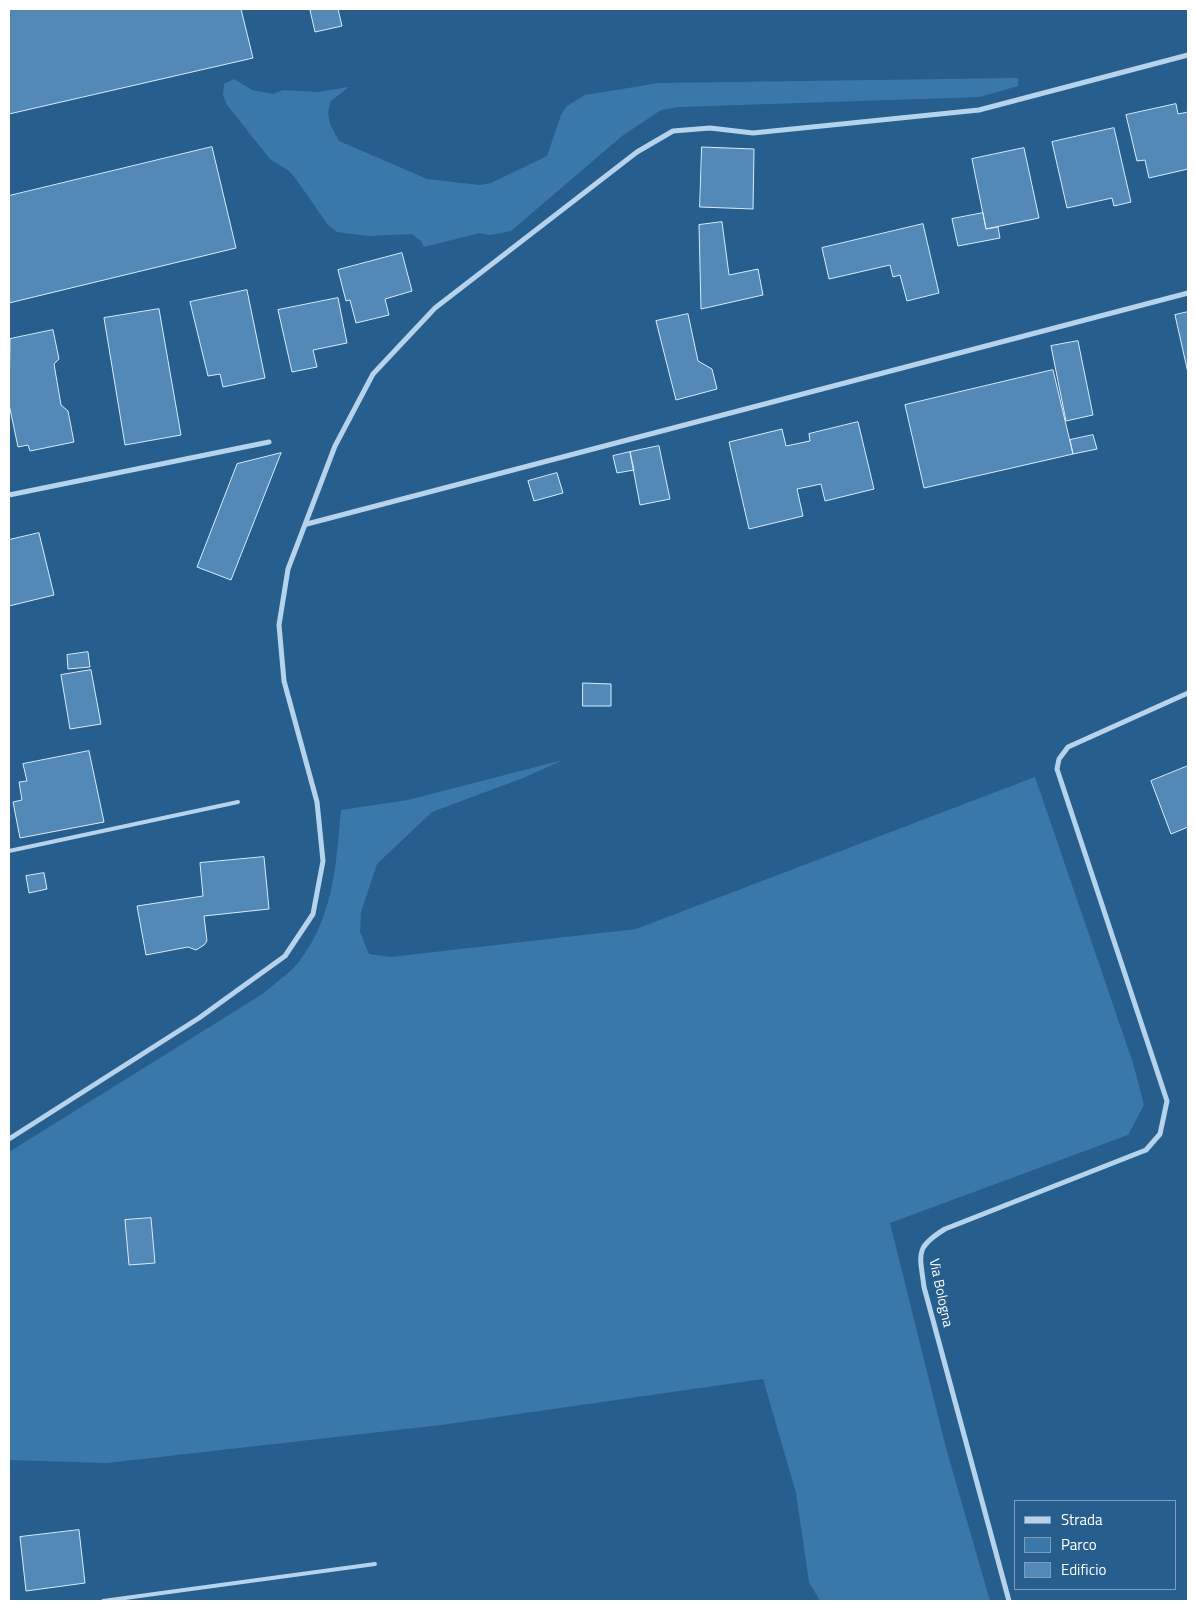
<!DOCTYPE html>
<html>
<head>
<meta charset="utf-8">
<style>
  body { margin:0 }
  #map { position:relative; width:1197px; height:1610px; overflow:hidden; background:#265e8e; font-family:"Titillium Web",sans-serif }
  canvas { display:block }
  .frame { position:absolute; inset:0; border:10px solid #fff; pointer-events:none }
  .legend { position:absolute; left:1014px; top:1500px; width:162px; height:90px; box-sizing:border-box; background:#265e8e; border:1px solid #7d9ebb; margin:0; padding:6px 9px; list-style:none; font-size:15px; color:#fff }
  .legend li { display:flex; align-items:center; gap:10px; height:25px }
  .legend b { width:25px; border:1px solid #7d9ebb }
</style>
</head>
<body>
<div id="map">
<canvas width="1197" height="1610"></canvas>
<div class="frame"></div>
<ul class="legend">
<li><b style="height:6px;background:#b6d3eb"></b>Strada</li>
<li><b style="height:14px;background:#3b78aa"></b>Parco</li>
<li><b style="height:14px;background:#5389b6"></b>Edificio</li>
</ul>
</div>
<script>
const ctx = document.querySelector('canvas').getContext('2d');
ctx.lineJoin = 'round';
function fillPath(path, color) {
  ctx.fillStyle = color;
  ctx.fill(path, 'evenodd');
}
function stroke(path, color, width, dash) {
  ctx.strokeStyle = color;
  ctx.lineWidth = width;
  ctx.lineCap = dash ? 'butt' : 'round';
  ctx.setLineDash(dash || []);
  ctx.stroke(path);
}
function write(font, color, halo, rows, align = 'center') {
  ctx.font = font + ' "Titillium Web",sans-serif';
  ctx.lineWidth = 4;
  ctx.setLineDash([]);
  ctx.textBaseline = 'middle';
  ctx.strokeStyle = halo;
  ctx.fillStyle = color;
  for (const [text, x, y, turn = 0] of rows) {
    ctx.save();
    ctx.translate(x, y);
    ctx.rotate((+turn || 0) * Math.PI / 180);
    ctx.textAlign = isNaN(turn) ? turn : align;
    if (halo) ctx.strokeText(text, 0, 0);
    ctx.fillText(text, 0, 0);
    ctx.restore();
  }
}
fillPath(new Path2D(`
  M1018,78V86L980,97L679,107L661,110L622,136L511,231L490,235L480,233L424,247L421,241L412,234L370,236L337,232L328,225L296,179L289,171L270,159L227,105L223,95L224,84L234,79L252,90L273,94L283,90L317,92L349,87L331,101L328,112L330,124L339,141L427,179L480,185L491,183L547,156L561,115L567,106L585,95L659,83Z
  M563,760L523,778L432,812L377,864L361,912L360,932L369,954L391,957L636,929L1035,777L1133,1063L1144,1105L1128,1135L890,1223L946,1448L990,1601H820L809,1582L796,1493L763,1379L441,1425L107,1463L9,1460V1152L264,993C276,982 292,972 301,959C334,914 336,864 341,810L408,800Z`), '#3b78aa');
const building = new Path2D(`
  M9,9H241L253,58L9,114Z
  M338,9L342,26L315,32L310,10Z
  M1176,104L1178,114L1188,112V169L1149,178L1145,160L1137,161L1126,115Z
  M1114,128L1131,202L1114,206L1112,198L1067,208L1052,142Z
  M212,147L236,248L9,303V196Z
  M702,147L754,149L753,209L700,207Z
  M1024,148L1039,218L986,229L972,159Z
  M983,213L986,229L998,227L1000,238L958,246L952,219Z
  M722,222L729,275L758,269L763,295L701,309L699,225Z
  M923,224L939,293L907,301L900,275L893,277L890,265L829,279L822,248Z
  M402,253L412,291L385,299L389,315L356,323L350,300L346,301L338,270Z
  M247,290L265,378L223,387L220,374L208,376L190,302Z
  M338,298L347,343L313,350L317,367L292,372L278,310Z
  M159,309L181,435L125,445L104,318Z
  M1188,312V373L1175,315Z
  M688,314L698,361L712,369L717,389L676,400L656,321Z
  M53,330L59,359L54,364L61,405L68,411L74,442L30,451L28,445L18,447L9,404L10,339Z
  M1078,341L1093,415L1066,421L1051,346Z
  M1053,370L1073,454L924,488L905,405Z
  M858,422L874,489L825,501L821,484L797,489L803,516L749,529L729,442L782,429L786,446L810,441L809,434Z
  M1093,435L1097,449L1073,454L1070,440Z
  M659,446L670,499L640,505L630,452Z
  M630,452L634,470L617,473L613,456Z
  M281,453L231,580L197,567L237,464Z
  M557,473L563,493L534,501L528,481Z
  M39,533L54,595L9,606V540Z
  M88,652L90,667L68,669L67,655Z
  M91,670L101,724L70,729L61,675Z
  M583,683L611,684V706H583Z
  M89,751L104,822L20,838L13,802L22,800L19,782L27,781L23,764Z
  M1188,766V827L1171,834L1151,781Z
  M264,857L269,909L204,916L207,941L204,945L196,950L188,947L146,955L137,906L203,896L200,863Z
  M44,873L47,889L29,893L26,876Z
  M151,1218L155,1263L129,1265L125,1220Z
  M79,1530L85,1583L26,1591L20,1537Z`);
fillPath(building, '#5389b6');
stroke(building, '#dbebf8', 1);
stroke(new Path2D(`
  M9,851L238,802
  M103,1601L375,1564`), '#b6d3eb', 4);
stroke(new Path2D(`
  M9,495L269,442
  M307,524L1188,293
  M9,1139L199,1018L285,956L313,914L323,861L317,802L284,681L279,625L288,569L335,446L373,374L435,308L637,152L673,131L710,128L753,133L979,110L1188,55
  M1009,1601L924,1287C920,1254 914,1248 945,1229L1146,1150L1160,1134L1167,1101L1057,769L1059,759L1068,747L1188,693`), '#b6d3eb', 5);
write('14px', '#fff', '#265e8e', [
  ["Via Bologna",940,1293,78]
]);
</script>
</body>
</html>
